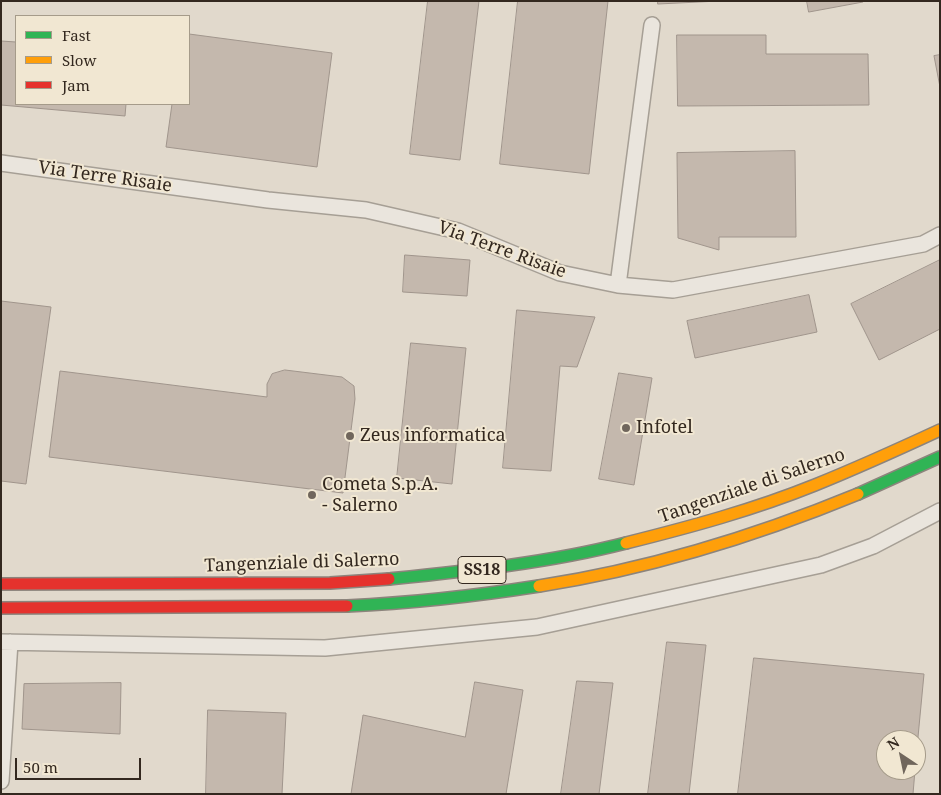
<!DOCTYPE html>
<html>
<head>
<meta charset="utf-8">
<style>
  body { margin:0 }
  #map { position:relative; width:941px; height:795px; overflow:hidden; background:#e1d9cc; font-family:"Noto Serif",serif }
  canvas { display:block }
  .frame { position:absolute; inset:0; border:2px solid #33281f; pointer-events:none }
  .legend { position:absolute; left:15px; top:15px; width:175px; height:90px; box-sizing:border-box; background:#f1e7d2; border:1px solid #a59b8a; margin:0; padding:6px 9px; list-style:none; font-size:15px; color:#33281f }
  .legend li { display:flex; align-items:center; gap:10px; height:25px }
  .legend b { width:25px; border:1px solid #a59b8a }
  .north { position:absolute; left:876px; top:730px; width:50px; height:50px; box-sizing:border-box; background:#f1e7d2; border:1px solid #a59b8a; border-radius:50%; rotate:326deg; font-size:14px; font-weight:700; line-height:20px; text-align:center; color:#33281f }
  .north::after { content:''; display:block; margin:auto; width:18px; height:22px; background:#70665c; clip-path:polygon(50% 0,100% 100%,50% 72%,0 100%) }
  .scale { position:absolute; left:15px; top:758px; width:126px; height:22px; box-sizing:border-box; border:2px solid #33281f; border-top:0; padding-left:6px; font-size:15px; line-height:18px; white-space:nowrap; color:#33281f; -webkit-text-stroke:4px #f1e7d2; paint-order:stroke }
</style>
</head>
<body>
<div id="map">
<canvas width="941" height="795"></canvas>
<div class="frame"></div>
<ul class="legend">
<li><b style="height:6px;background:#30b455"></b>Fast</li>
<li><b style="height:6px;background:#ff9f0a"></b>Slow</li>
<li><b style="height:6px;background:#e5322d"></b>Jam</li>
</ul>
<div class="north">N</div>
<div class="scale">50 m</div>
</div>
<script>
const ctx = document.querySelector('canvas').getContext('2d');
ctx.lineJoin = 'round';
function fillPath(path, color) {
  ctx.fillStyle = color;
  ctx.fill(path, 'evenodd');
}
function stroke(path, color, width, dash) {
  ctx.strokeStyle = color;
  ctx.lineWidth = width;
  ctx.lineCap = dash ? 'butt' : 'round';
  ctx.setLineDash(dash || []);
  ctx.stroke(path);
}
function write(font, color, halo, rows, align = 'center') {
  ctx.font = font + ' "Noto Serif",serif';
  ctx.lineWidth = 4;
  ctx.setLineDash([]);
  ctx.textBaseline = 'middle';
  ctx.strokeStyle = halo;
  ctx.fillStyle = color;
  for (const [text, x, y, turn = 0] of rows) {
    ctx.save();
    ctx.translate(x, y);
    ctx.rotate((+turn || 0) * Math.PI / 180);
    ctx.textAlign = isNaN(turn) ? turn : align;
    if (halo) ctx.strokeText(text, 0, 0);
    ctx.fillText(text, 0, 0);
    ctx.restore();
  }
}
const building = new Path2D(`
  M428,1H479L460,160L410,154Z
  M518,1H608L589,174L500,164Z
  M658,1H719L658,4Z
  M807,1H863V2L809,12Z
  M189,34L332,53L317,167L166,147L172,104H189Z
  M677,35H766V54H868L869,105L678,106Z
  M1,41L16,42V104H126L125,116L1,105Z
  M940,55V87L934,56Z
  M795,151L796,237H719V250L678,238L677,153Z
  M405,255L470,260L467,296L403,292Z
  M940,260V329L879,360L851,304Z
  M809,295L817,332L695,358L687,321Z
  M1,301L51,307L26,484L1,481Z
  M517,310L595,317L577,367L560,366L551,471L503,468Z
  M411,343L466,348L452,484L397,478Z
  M285,370L342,377L354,386L355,399L343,493L49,457L60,371L267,397V384L272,374Z
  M619,373L652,378L634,485L599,479Z
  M667,642L706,645L689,794H648Z
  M754,658L924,674L916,758V740H886V770H915L913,794H738Z
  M577,681L613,683L599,794H561Z
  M475,682L523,690L506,794H351L363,715L465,737Z
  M121,683L120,734L22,729L24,684Z
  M208,710L286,713L282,794H206Z`);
fillPath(building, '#c4b8ad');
stroke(building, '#a0958c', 1);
const street = new Path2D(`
  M1,163L268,200L366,210L458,231L560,273L618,285L673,290L923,244L940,235
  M618,285L652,25
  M1,642L325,648L537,627L821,565L873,546L940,511
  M1,781L10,642`);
const fast = new Path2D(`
  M858,494L940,457
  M389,579C468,571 548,563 626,543
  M347,606C412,603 475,596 539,586`);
const slow = new Path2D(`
  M626,543C690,527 753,510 815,485C857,468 899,449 940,430
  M539,586C649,569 756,536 858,494`);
const jam = new Path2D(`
  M1,584L330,583L389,579
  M1,608L347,606`);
stroke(street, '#a69f95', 18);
stroke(fast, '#8c847c', 14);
stroke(slow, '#8c847c', 14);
stroke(jam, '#8c847c', 14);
stroke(street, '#eae5dd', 15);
stroke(fast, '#30b455', 11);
stroke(slow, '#ff9f0a', 11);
stroke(jam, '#e5322d', 11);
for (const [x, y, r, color] of [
  [626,428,5,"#70665c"],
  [350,436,5,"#70665c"],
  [312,495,5,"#70665c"]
]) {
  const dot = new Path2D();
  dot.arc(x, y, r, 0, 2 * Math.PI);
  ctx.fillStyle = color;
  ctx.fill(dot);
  stroke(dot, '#f1e7d2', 2);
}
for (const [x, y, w] of [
  [482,570,48]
]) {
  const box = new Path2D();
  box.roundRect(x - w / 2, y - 13.5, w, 27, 4);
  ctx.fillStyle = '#f1e7d2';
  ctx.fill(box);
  stroke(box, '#33281f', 1);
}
write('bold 16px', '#33281f', null, [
  ["SS18",482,570]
]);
write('18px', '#33281f', '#f1e7d2', [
  ["Via Terre Risaie",105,177,8],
  ["Via Terre Risaie",502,250,20],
  ["Tangenziale di Salerno",752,486,-19],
  ["Tangenziale di Salerno",302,563,-2]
]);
write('18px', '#33281f', '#f1e7d2', [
  ["Infotel",636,428],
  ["Zeus informatica",360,436],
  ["Cometa S.p.A.",322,485],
  ["- Salerno",322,506]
], 'left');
</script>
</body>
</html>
